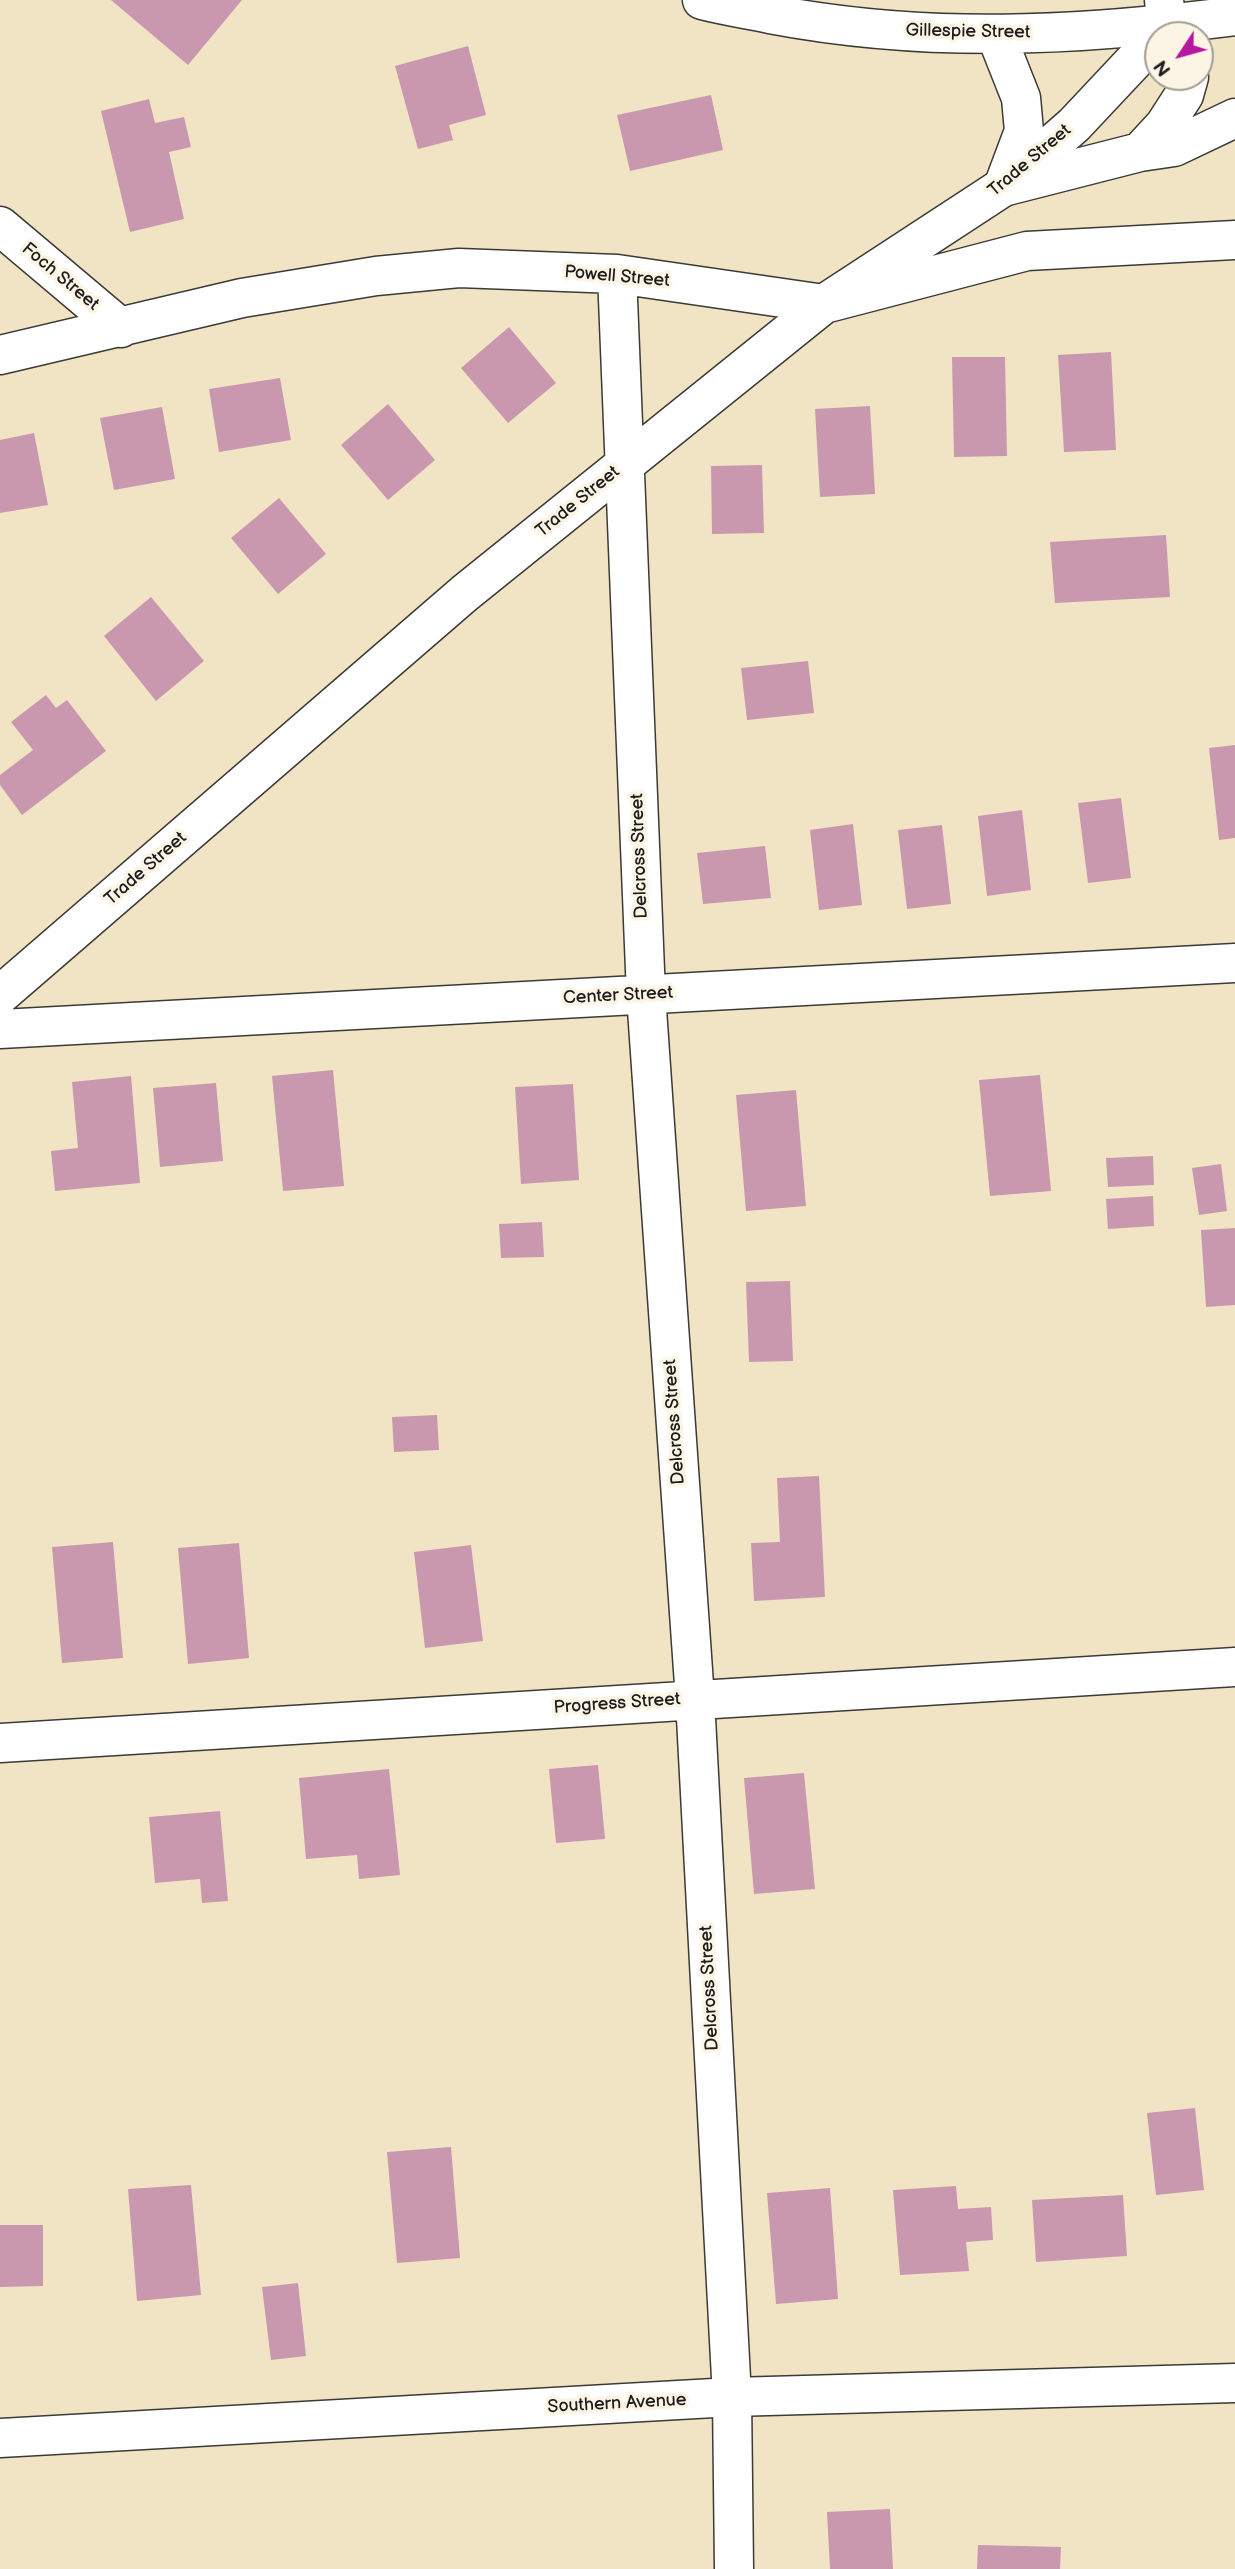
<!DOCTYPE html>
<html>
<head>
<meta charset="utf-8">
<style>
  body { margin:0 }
  #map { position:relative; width:1235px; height:2569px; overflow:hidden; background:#f0e4c5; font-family:"Balsamiq Sans",sans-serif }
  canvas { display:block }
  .north { position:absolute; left:1144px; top:21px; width:70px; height:70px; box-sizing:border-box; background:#fcf5e5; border:2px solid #a29e95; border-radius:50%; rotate:234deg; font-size:19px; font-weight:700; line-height:28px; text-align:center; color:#1c1c1c }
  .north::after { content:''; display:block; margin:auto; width:24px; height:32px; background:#b5179e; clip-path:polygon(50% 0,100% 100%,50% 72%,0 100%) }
</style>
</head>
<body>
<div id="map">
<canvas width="1235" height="2569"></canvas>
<div class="north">N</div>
</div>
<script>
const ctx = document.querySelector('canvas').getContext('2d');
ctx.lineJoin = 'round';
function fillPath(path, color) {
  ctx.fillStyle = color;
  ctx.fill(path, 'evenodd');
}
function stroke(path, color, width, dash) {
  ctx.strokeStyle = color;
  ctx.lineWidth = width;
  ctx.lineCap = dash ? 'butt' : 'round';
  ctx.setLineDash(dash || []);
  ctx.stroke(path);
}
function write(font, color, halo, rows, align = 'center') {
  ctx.font = font + ' "Balsamiq Sans",sans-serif';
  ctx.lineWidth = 7;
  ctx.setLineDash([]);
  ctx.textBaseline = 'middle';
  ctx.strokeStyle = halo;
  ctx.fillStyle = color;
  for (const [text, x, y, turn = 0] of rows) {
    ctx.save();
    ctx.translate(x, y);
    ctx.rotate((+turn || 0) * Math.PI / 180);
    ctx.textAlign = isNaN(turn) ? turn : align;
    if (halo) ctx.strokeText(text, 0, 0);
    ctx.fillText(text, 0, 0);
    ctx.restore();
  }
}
fillPath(new Path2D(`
  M111,0H242L188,65Z
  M468,46L486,115L449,125L453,140L418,149L395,66Z
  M711,95L723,150L630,171L617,115Z
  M149,99L155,123L184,117L191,147L169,152L184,219L130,232L101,111Z
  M509,327L556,383L508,423L461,368Z
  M1111,352L1116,450L1064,452L1058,355Z
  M952,357H1005L1007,456L954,457Z
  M280,378L291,440L219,452L209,389Z
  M388,404L435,460L388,500L341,445Z
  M870,406L875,494L820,497L815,409Z
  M162,407L175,479L114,490L100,418Z
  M34,433L48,505L0,513V440Z
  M762,465L764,533L712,534L711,466Z
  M279,498L326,554L278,594L231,538Z
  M1166,535L1170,597L1055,603L1050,542Z
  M151,597L204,661L156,701L104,636Z
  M808,661L814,713L747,720L741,668Z
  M46,695L56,708L67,700L106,751L22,815L0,785V775L33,750L11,722Z
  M1235,745V838L1219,840L1209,748Z
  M1121,798L1131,878L1088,883L1078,803Z
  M1022,810L1031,890L987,896L978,816Z
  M853,824L862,905L819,910L810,830Z
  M942,825L951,904L907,909L898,830Z
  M765,846L771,898L703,904L697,853Z
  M333,1070L344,1186L283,1191L272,1076Z
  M1040,1075L1051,1191L990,1196L979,1080Z
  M131,1076L140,1183L55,1191L51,1151L78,1148L72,1082Z
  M216,1083L223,1161L160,1167L153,1088Z
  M573,1084L579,1180L521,1184L515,1087Z
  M796,1090L806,1206L746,1211L736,1095Z
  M1153,1156L1154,1185L1108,1187L1106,1158Z
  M1221,1164L1227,1211L1199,1215L1192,1168Z
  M1153,1196L1154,1226L1108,1229L1106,1199Z
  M542,1222L544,1257L501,1258L499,1224Z
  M1235,1228V1305L1206,1307L1201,1230Z
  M790,1281L793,1361L749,1362L746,1282Z
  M437,1415L439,1450L394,1452L392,1417Z
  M819,1476L825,1597L754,1601L751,1543L780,1542L777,1478Z
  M113,1542L123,1658L62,1663L52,1547Z
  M239,1543L249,1658L188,1664L178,1548Z
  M471,1545L483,1641L425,1648L414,1552Z
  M598,1765L605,1839L556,1843L549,1769Z
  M389,1769L400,1875L359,1879L357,1855L306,1859L299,1778Z
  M804,1773L815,1889L754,1894L744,1778Z
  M220,1811L228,1901L202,1903L200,1879L155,1883L149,1817Z
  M1195,2108L1204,2190L1156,2195L1147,2113Z
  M451,2147L460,2258L397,2263L387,2152Z
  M191,2185L201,2295L137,2301L128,2189Z
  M956,2186L958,2209L991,2207L993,2240L966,2242L969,2271L900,2275L893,2190Z
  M830,2188L838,2299L776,2304L767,2193Z
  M1123,2195L1127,2256L1036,2262L1032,2200Z
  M0,2225H43V2286L0,2287Z
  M298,2283L306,2356L271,2360L262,2287Z
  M890,2509L893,2569H830L827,2512Z
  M978,2545L1061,2547L1060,2569H977Z`), '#c998af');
const minor = new Path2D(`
  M0,226L121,328
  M617,274L646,995L695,1699L732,2397L734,2569
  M0,355L242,298L376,276L459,268L617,274L824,304L1027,251L1235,240
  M0,995L465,593L824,304L1003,187L1074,125L1167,26L1164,0
  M0,1029L1235,963
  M0,1743L1235,1667`);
const major = new Path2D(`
  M702,0C724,6 747,9 770,14C928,44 1077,36 1235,16
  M996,35L1021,98L1024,131L1003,187
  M1140,152L1174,147L1235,118
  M1003,187L1140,152L1164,126L1184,95L1189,77
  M0,2438L732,2397L1235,2383`);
stroke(minor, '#3c3a35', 41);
stroke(major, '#3c3a35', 41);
stroke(minor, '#fff', 38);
stroke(major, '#fff', 38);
write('18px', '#1c1c1c', '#fcf5e5', [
  ["Gillespie Street",968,32,1],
  ["Trade Street",1030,161,-40],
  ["Foch Street",60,277,40],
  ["Powell Street",617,277,5],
  ["Trade Street",578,502,-39],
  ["Delcross Street",640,856,-92],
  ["Trade Street",146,869,-41],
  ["Center Street",618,996,-3],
  ["Delcross Street",675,1422,-94],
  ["Progress Street",617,1704,-4],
  ["Delcross Street",710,1988,-93],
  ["Southern Avenue",617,2404,-3]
]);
</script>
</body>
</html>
